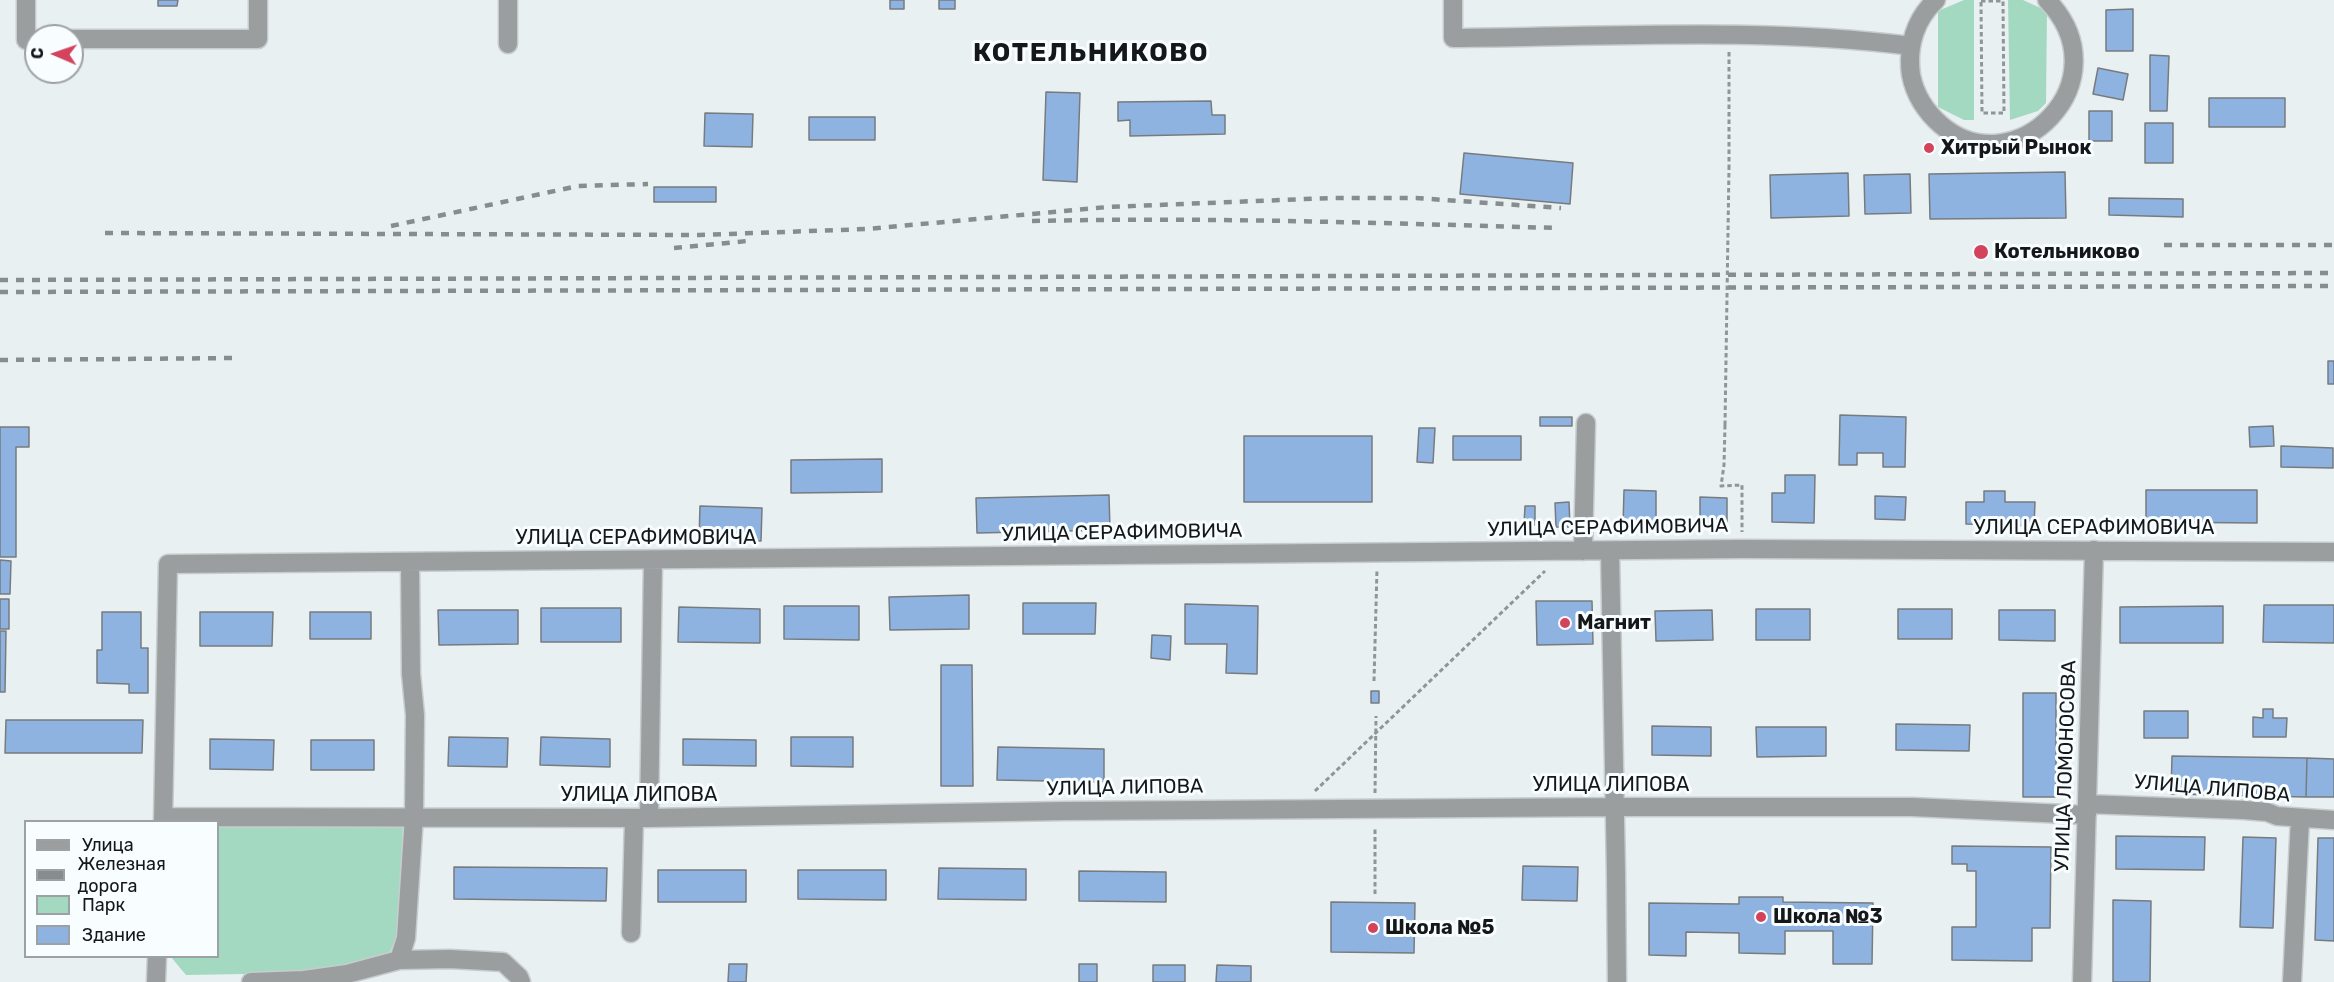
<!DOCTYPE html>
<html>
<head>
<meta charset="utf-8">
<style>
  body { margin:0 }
  #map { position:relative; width:2334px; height:982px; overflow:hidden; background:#e9f0f2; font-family:Rubik,sans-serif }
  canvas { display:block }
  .legend { position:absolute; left:24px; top:820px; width:195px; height:138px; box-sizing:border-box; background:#f8fdff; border:2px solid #9da1a3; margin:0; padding:8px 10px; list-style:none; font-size:18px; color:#151718 }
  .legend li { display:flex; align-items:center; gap:12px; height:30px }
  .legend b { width:30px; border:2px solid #9da1a3 }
  .north { position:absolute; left:24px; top:24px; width:60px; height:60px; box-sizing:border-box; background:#f8fdff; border:2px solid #9da1a3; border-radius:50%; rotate:272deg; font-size:16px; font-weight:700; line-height:24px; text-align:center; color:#151718 }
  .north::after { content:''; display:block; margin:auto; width:21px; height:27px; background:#d3435c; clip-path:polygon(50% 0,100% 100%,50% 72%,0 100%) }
</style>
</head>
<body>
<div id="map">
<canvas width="2334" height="982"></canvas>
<ul class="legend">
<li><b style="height:8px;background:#9b9e9e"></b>Улица</li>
<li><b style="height:8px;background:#878c8e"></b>Железная дорога</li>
<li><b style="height:16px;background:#a3d9c0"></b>Парк</li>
<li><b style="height:16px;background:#8fb3e0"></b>Здание</li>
</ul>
<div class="north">С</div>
</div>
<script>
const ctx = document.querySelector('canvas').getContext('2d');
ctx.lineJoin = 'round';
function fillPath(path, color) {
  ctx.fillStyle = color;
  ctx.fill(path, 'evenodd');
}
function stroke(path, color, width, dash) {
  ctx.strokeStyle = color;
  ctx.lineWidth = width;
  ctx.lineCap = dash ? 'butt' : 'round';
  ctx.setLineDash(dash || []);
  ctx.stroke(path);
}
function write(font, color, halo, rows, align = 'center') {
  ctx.font = font + ' Rubik,sans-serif';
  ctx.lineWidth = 6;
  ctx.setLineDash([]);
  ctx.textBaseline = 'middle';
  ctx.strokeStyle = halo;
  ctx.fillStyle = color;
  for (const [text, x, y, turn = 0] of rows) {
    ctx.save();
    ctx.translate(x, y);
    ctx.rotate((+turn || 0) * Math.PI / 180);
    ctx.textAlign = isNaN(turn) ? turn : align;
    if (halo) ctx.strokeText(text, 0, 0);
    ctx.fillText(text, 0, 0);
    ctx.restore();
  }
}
fillPath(new Path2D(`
  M1964,0H1974V120H1964L1938,107V11Z
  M2008,0H2023L2047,11L2046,103L2038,111L2010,120Z
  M403,825L399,932L390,952L382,959L301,973L186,975L171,957L218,956V826Z`), '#a3d9c0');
const building = new Path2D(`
  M158,0H178L177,6H158Z
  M890,0H904V9H890Z
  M939,0H955V9H939Z
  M2133,9V51H2106V10Z
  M2150,55L2169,56L2167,111H2150Z
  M2098,68L2128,74L2123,100L2093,94Z
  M1046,92L1080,93L1077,182L1043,180Z
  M2209,98H2285V127H2209Z
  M1211,101L1212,115H1225V134L1130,136V120L1118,121V102Z
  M2089,111H2112V141H2089Z
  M705,113L753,114L752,147L704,146Z
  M809,117H875V140H809Z
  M2145,123H2173V163H2145Z
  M1464,153L1573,163L1570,204L1460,194Z
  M2065,172L2066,218L1930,219L1929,174Z
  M1848,173L1849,216L1771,218L1770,175Z
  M1910,174L1911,213L1865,214L1864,175Z
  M654,187H716V202H654Z
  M2109,198L2183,199V217L2109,215Z
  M2328,361H2334V384H2328Z
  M1840,415L1906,417L1905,467H1883V453H1857V465H1839Z
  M1540,417H1572V426H1540Z
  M2273,426L2274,446L2250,447L2249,427Z
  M0,427H29V447H16V557H0Z
  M1419,428H1435L1433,463L1417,462Z
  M1244,436H1372V502H1244Z
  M1453,436H1521V460H1453Z
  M2281,446L2333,448V468L2281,467Z
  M882,459V492L791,493V460Z
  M1785,475H1815L1814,523L1772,522V493H1785Z
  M1624,490L1656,491V526H1623Z
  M2146,490H2257V523L2146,522Z
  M1984,491H2005V502H2035L2034,526L1966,524V502H1984Z
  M1109,495L1110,530L977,533L976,498Z
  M1875,496L1906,497L1905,520L1875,519Z
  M1700,497L1727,498V523H1700Z
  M1569,502L1570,527H1556L1555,503Z
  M700,506L762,508L761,541L699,539Z
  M1525,506H1535V525L1524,524Z
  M0,560L11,561L10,594H0Z
  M969,595V629L890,630L889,597Z
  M0,599H9V629H0Z
  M1536,601H1592L1593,644L1537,645Z
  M1023,603H1096L1095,634H1023Z
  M1185,604L1258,606L1257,674L1226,673L1227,644H1185Z
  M2264,605H2334V643L2263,642Z
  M784,606H859V640L784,639Z
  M2223,606V643H2120V607Z
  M679,607L760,609V643L678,642Z
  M541,608H621V642H541Z
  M1756,609H1810V640H1756Z
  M1898,609H1952V639H1898Z
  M438,610H518V644L439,645Z
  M1712,610L1713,640L1656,641L1655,611Z
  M1999,610H2055V641L1999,640Z
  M102,612H141V648H148V693H129V684L97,683V650H102Z
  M200,612H273L272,646H200Z
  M310,612H371V639H310Z
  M0,631H6L5,692H0Z
  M1152,635L1171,636L1170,660L1151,658Z
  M941,665H972L973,786H941Z
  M1371,691H1379V703H1371Z
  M2023,693H2056V797H2023Z
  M2263,709H2273V718H2287L2286,737H2253V717L2263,718Z
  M2144,711H2188V738H2144Z
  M6,720H143L142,753H5Z
  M1896,724L1970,725L1969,751L1896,750Z
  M1652,726L1711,727V756L1652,755Z
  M1756,727H1826V756L1757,757Z
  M449,737L508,738L507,767L448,766Z
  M541,737L610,739V767L540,765Z
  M791,737H853V767L791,766Z
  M210,739L274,740L273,770L210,769Z
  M683,739L756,740V766L683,765Z
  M311,740H374V770H311Z
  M998,747L1104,749V782L997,780Z
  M2172,756L2307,758L2306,797L2171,794Z
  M2307,758L2334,759V797H2306Z
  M2116,836L2205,837L2204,870L2116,869Z
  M2243,837L2276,838L2273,928L2240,927Z
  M2318,838H2334V941L2315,940Z
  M1952,846L2051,847L2050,928H2032V961L1952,960V927H1976V871H1967V864H1952Z
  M1523,866L1578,867L1577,901L1522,900Z
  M454,867L607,868L606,901L454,899Z
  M939,868L1026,869V900L938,899Z
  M658,870H746V902H658Z
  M798,870H886V900L798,899Z
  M1079,871L1166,872V902L1079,901Z
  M1739,897H1783V902L1873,903L1872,964H1833V931H1785V954L1739,953V933L1686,932V956L1649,955V903L1739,904Z
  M2113,900L2151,901L2150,982H2113Z
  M1331,902L1415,903L1414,953L1331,952Z
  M729,964H747L746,982H728Z
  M1079,964H1097V982H1079Z
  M1153,965H1185V982H1153Z
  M1217,965L1251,966V982H1216Z`);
fillPath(building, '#8fb3e0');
stroke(building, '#777b7f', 1.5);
const minor = new Path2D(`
  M26,0V40H36
  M508,0V44
  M1453,0V38C1604,37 1761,27 1911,46
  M1936,0C1915,19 1907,47 1911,75C1915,95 1926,112 1941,125C2015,188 2125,81 2047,0
  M72,39H258V0
  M1583,551L1586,423
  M1610,551L1616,874L1617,982
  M2087,804L2244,810L2267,812L2277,816L2334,820
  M163,817L649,818L1065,811L1614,807H1912L2087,815
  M649,818L653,561
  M163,822L168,564L1742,549L2334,552
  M631,933L634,819
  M399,960L406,938L414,816L415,715L411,674L410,562
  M156,982L157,956
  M251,982L304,980L347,974L399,960L450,959L503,962L519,977L521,982
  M2082,982L2094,550
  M2292,982L2300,819`);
stroke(minor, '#c7cdcf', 21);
stroke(new Path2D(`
  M1981,1H2003L2004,113H1982Z
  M1729,52V167
  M1725,425L1724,465L1721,486L1742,485V532
  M1374,681L1377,569
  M1315,791L1545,571
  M1375,793L1376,716
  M1375,894V827`), '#909597', 3, [4.5, 3]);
stroke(minor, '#9b9e9e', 18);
stroke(new Path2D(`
  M1032,221C1207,217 1382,223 1557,228
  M391,226L578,186L648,184
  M105,233L699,235L867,229L1108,207L1331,198H1416L1561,208
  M2164,245H2334
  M674,248L747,241
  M0,280L2334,273
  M0,292L2334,286
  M0,360L238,358`), '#878c8e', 4.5, [8, 8]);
stroke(new Path2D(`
  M1725,425L1729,167`), '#909597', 3, [4.5, 3]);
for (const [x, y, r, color] of [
  [1929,148,6,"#d3435c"],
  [1981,252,8,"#d3435c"],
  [1565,623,6,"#d3435c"],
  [1761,917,6,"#d3435c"],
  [1373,928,6,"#d3435c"]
]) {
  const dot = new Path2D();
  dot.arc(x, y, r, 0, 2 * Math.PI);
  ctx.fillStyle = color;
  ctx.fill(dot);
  stroke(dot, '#f8fdff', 2);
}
write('bold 20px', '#151718', '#f8fdff', [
  ["Хитрый Рынок",1941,148],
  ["Котельниково",1994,252],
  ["Магнит",1577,623],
  ["Школа №3",1773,917],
  ["Школа №5",1385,928]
], 'left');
write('20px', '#151718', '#f8fdff', [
  ["УЛИЦА СЕРАФИМОВИЧА",1608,528,-1],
  ["УЛИЦА СЕРАФИМОВИЧА",2094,528],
  ["УЛИЦА СЕРАФИМОВИЧА",1122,533,-1],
  ["УЛИЦА СЕРАФИМОВИЧА",636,538],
  ["УЛИЦА ЛОМОНОСОВА",2066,766,-88],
  ["УЛИЦА ЛИПОВА",1611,785],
  ["УЛИЦА ЛИПОВА",1125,788,-1],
  ["УЛИЦА ЛИПОВА",2212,789,5],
  ["УЛИЦА ЛИПОВА",639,795]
]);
ctx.letterSpacing = '1.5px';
write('bold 26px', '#151718', '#f8fdff', [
  ["КОТЕЛЬНИКОВО",1091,53]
]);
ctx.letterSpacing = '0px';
</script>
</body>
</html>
